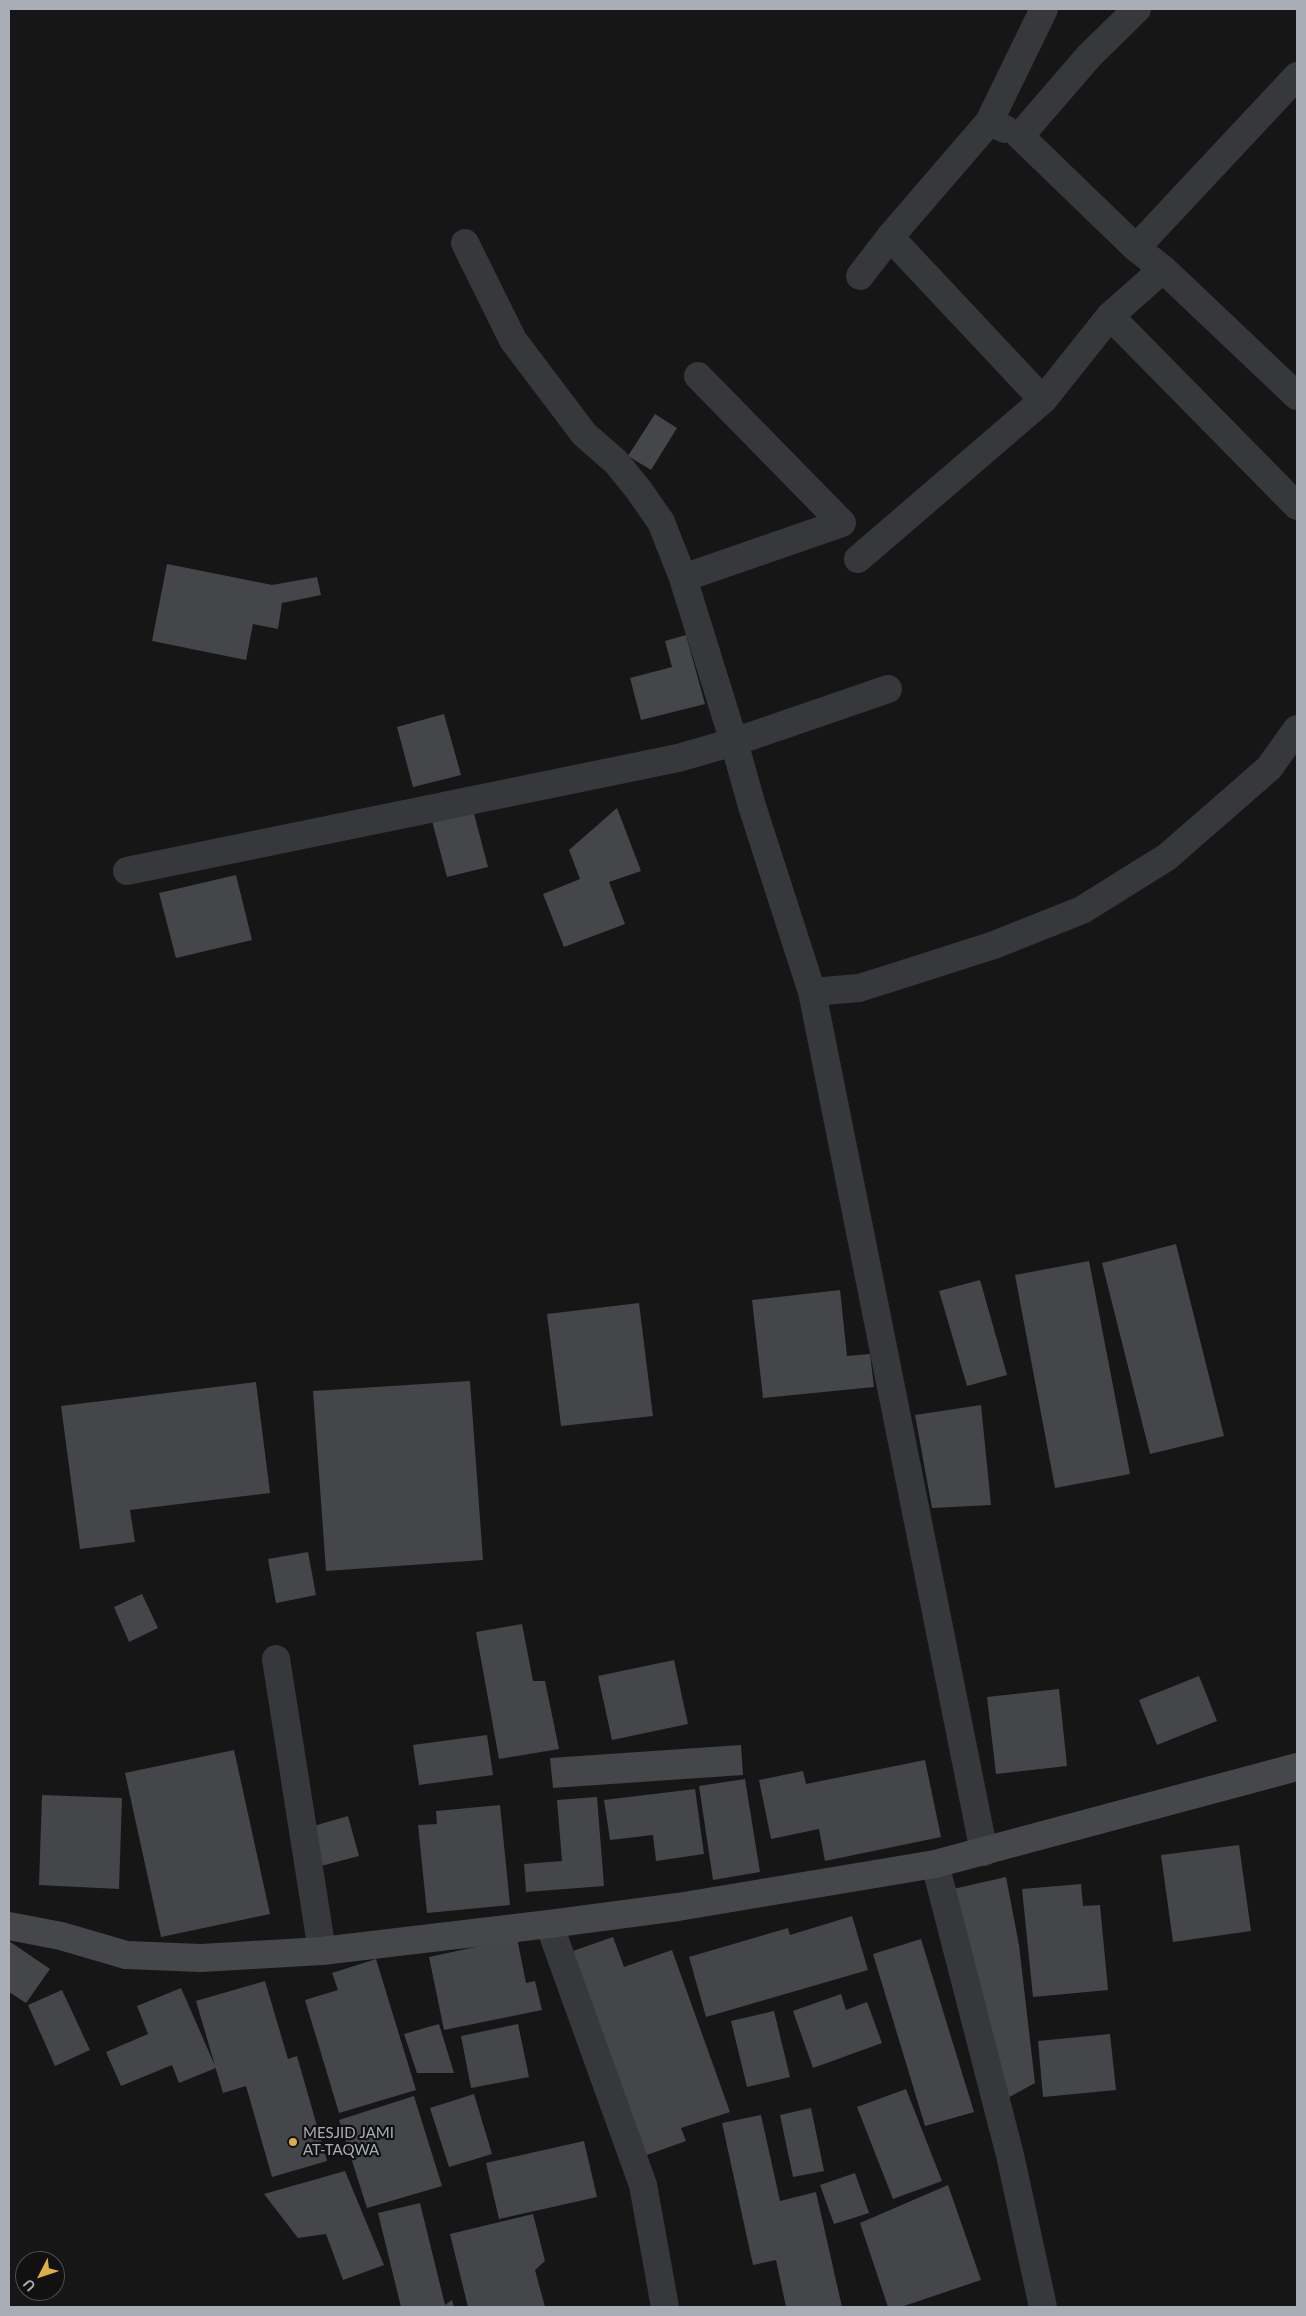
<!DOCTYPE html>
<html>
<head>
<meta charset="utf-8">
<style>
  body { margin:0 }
  #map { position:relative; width:1306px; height:2316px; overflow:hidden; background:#161617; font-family:Lato,sans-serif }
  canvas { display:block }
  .frame { position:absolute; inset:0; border:10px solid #a9adb6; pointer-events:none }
  .north { position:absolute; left:15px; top:2251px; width:50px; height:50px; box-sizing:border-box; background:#111112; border:1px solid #4e4f54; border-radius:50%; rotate:229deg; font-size:14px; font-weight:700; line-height:20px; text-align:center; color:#a9adb6 }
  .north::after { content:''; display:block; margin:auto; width:18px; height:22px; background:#dead47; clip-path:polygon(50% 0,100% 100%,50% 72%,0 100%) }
</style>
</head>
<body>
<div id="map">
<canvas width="1306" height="2316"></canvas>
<div class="frame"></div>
<div class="north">U</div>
</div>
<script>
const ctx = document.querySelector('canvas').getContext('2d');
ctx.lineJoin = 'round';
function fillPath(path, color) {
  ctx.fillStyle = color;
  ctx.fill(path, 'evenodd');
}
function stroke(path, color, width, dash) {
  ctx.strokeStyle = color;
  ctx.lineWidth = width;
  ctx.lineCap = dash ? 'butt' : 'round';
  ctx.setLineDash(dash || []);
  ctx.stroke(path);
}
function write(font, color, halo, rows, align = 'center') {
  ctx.font = font + ' Lato,sans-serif';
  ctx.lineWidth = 4.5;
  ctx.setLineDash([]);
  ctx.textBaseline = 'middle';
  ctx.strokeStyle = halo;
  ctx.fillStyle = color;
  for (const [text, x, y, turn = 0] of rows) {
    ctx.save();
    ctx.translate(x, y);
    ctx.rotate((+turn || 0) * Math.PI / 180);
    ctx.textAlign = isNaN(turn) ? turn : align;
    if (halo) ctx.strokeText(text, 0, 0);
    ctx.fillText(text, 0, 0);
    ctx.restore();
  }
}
fillPath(new Path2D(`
  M655,414L677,428L651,470L628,456Z
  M167,564L272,585L317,577L321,595L282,603L278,629L253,624L246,660L152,641Z
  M686,635L705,704L641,720L630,678L672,667L665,641Z
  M444,714L461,775L413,787L397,727Z
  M617,808L641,871L609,882L625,924L564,947L543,894L580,879L569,850Z
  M473,810L488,867L447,877L432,821Z
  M236,875L252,940L176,958L159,893Z
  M1176,1244L1224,1436L1150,1454L1102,1263Z
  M1089,1261L1130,1474L1055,1488L1015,1275Z
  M980,1280L1007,1375L967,1386L939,1291Z
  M840,1290L847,1356L870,1354L874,1387L763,1398L752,1300Z
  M639,1303L653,1416L561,1426L547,1314Z
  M470,1381L483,1560L326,1571L313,1391Z
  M256,1382L270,1493L130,1510L135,1542L80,1549L61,1406Z
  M981,1405L991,1505L932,1508L915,1415Z
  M308,1552L316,1595L276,1603L268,1559Z
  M142,1594L158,1628L129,1642L114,1607Z
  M522,1624L533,1681H545L559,1749L499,1759L476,1632Z
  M674,1660L688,1724L612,1740L598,1676Z
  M1199,1676L1217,1721L1157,1745L1139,1700Z
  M1059,1689L1067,1766L996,1774L987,1697Z
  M487,1735L493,1775L419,1785L413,1745Z
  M741,1745L743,1775L553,1788L550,1758Z
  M234,1750L270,1914L161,1937L125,1773Z
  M925,1760L941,1837L825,1861L819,1829L771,1839L759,1780L803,1771L806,1784Z
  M745,1779L760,1872L713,1880L699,1786Z
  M695,1789L704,1854L656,1861L653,1835L610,1840L604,1800Z
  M42,1795L122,1798L119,1889L39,1885Z
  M597,1797L604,1886L526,1892L524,1864L562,1861L557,1800Z
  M500,1805L510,1905L427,1913L418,1825L437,1824L436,1811Z
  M348,1816L359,1856L321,1866L310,1827Z
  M1239,1845L1251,1931L1173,1942L1161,1855Z
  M1006,1877L1019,1945L1035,2083L1004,2100L953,1889Z
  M1081,1884L1083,1906L1100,1905L1108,1990L1033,1997L1022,1889Z
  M852,1916L868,1970L706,2017L689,1957L788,1928L790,1935Z
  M613,1937L624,1967L672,1950L730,2112L681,2128L686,2141L644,2156L570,1952Z
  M517,1938L526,1983L535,1981L542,2010L444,2030L429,1957Z
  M921,1939L974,2112L925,2126L873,1954Z
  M9,1941L50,1969L26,2003L9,1992Z
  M376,1959L416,2090L339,2113L305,2000L338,1990L332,1973Z
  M265,1981L288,2059L297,2056L327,2161L272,2177L246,2086L223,2093L196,2001Z
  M181,1988L216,2068L179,2083L172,2065L121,2086L106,2052L148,2034L137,2006Z
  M62,1990L90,2050L55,2066L28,2005Z
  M841,1994L846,2010L867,2002L882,2043L813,2068L793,2011Z
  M774,2011L790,2077L747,2087L731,2021Z
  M439,2024L454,2073H417L404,2034Z
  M518,2024L529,2077L471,2088L461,2036Z
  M1110,2034L1116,2090L1043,2097L1038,2041Z
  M906,2089L942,2181L893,2199L857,2107Z
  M474,2094L492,2154L449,2167L430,2108Z
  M414,2096L442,2186L367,2208L339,2120Z
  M811,2108L824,2171L793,2177L780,2115Z
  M761,2115L780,2201L816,2192L842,2307H786L776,2260L753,2265L722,2123Z
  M584,2141L597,2197L499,2219L486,2163Z
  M345,2171L384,2265L343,2280L326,2234L298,2238L264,2194Z
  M855,2173L869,2213L834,2224L820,2185Z
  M948,2185L981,2280L901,2307H888L860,2223Z
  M420,2203L445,2305L452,2300L454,2307H401L378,2213Z
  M533,2214L545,2261L535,2270L545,2307H468L450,2234Z`), '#45464a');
stroke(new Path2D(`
  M1137,9L1089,56L1020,136L1136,248L1163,269
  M1005,129L989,122L1044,9
  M890,237L1043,400
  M465,243L513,340L584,434L616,462L638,489L661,522L683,578L734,742L888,689
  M1136,248L1297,76
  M860,276L890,237L989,122
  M1110,316L1297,506
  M858,559L1043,400L1110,316L1163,269L1297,396
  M683,578L842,523L698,376
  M127,871L678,758L734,742L752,806L812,992L984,1852
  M812,992L859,988L891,978L994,945L1082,910L1167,857L1269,768L1297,729
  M276,1659L322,1951
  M935,1864L1010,2155L1043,2307
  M549,1924L643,2185L665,2307`), '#37383c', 28);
stroke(new Path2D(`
  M9,1926L61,1936L126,1955L201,1958L322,1951L549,1924L678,1907L935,1864L1297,1767`), '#45474b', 28);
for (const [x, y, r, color] of [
  [293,2142,5,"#dead47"]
]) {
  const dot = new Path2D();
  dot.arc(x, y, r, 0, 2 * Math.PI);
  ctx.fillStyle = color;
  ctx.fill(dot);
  stroke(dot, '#111112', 2);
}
write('15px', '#a9adb6', '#111112', [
  ["MESJID JAMI",303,2133],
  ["AT-TAQWA",303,2150]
], 'left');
</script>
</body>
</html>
